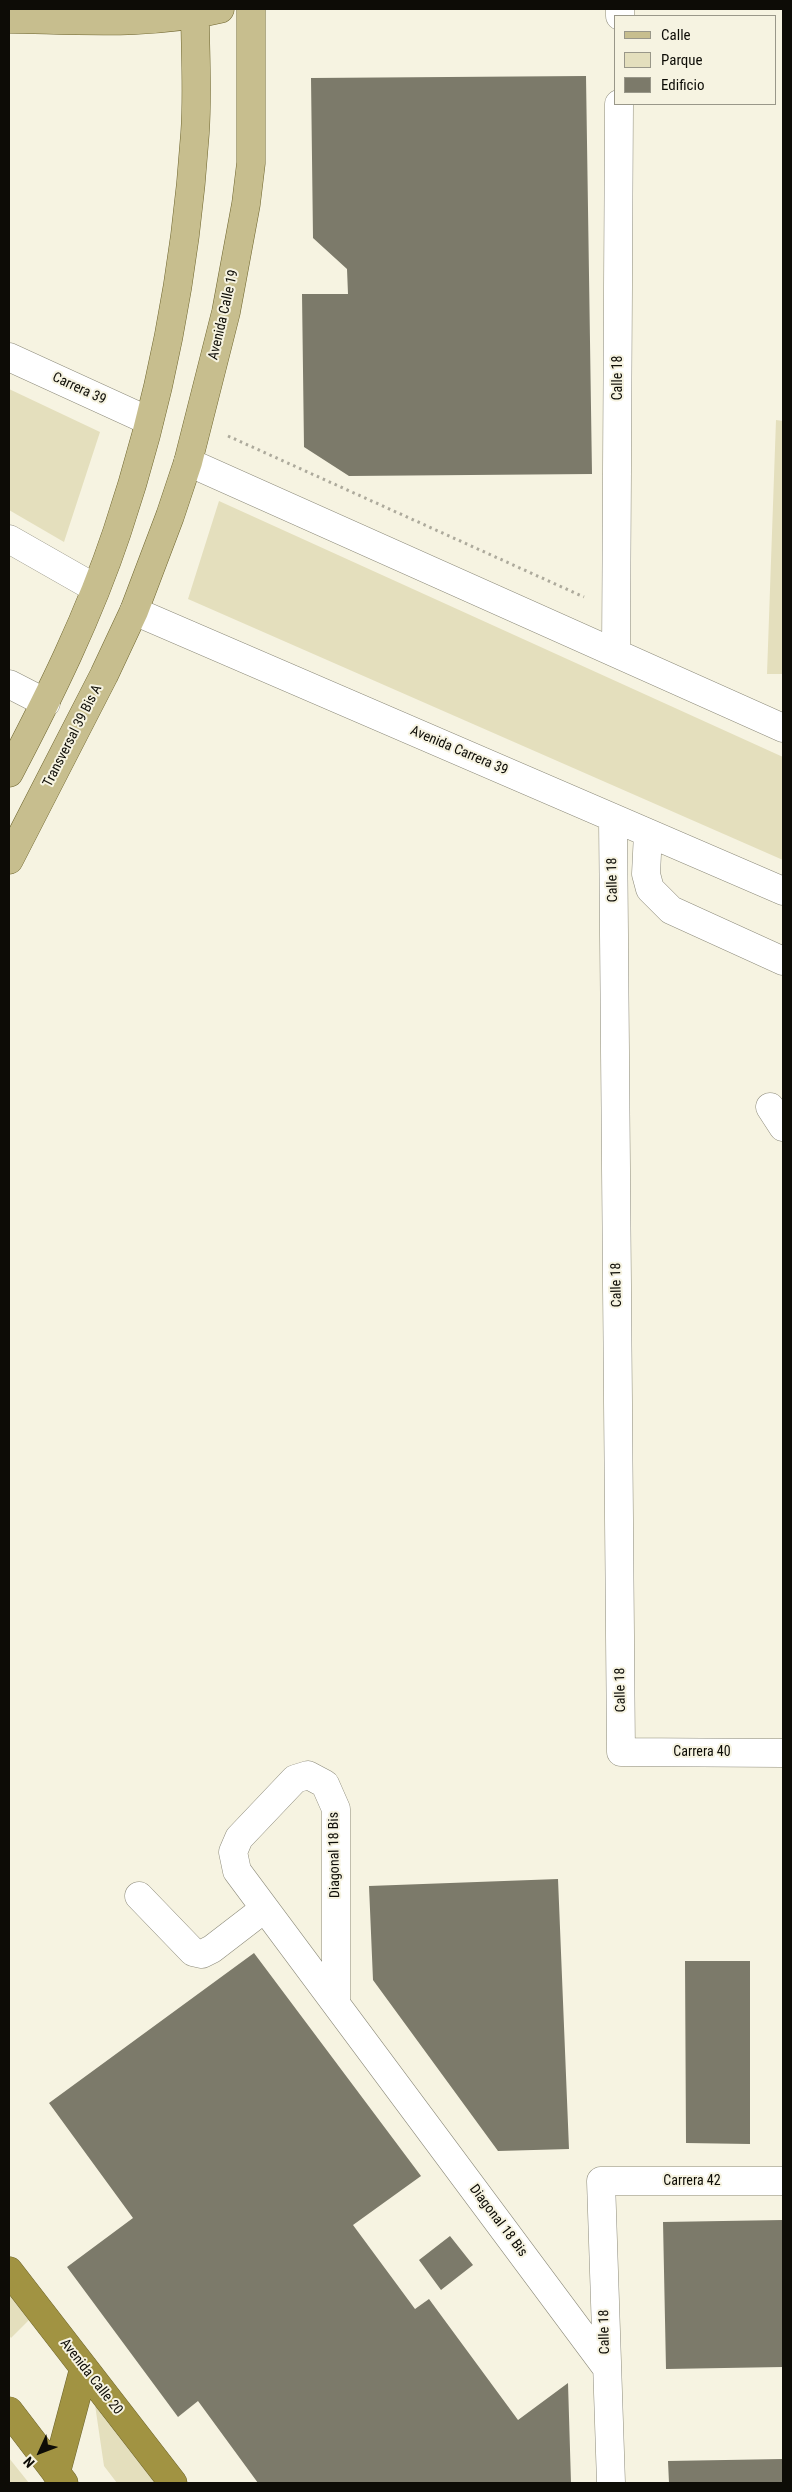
<!DOCTYPE html>
<html>
<head>
<meta charset="utf-8">
<style>
  body { margin:0 }
  #map { position:relative; width:792px; height:2492px; overflow:hidden; background:#f6f3e1; font-family:"Roboto Condensed",sans-serif }
  canvas { display:block }
  .frame { position:absolute; inset:0; border:10px solid #0d0c06; pointer-events:none }
  .legend { position:absolute; left:614px; top:15px; width:162px; height:90px; box-sizing:border-box; background:#f6f3e1; border:1px solid #999789; margin:0; padding:6px 9px; list-style:none; font-size:15px; color:#0d0c06 }
  .legend li { display:flex; align-items:center; gap:10px; height:25px }
  .legend b { width:25px; border:1px solid #999789 }
  .north { position:absolute; left:15px; top:2427px; width:50px; height:50px; -webkit-text-stroke:4px #f6f3e1; paint-order:stroke; rotate:227deg; font-size:14px; font-weight:700; line-height:20px; text-align:center; color:#0d0c06 }
  .north::after { content:''; display:block; margin:auto; width:18px; height:22px; background:#0d0c06; clip-path:polygon(50% 0,100% 100%,50% 72%,0 100%) }
</style>
</head>
<body>
<div id="map">
<canvas width="792" height="2492"></canvas>
<div class="frame"></div>
<ul class="legend">
<li><b style="height:6px;background:#c7be8e"></b>Calle</li>
<li><b style="height:14px;background:#e4dfbd"></b>Parque</li>
<li><b style="height:14px;background:#7c7a6a"></b>Edificio</li>
</ul>
<div class="north">N</div>
</div>
<script>
const ctx = document.querySelector('canvas').getContext('2d');
ctx.lineJoin = 'round';
function fillPath(path, color) {
  ctx.fillStyle = color;
  ctx.fill(path, 'evenodd');
}
function stroke(path, color, width, dash) {
  ctx.strokeStyle = color;
  ctx.lineWidth = width;
  ctx.lineCap = dash ? 'butt' : 'round';
  ctx.setLineDash(dash || []);
  ctx.stroke(path);
}
function write(font, color, halo, rows, align = 'center') {
  ctx.font = font + ' "Roboto Condensed",sans-serif';
  ctx.lineWidth = 4;
  ctx.setLineDash([]);
  ctx.textBaseline = 'middle';
  ctx.strokeStyle = halo;
  ctx.fillStyle = color;
  for (const [text, x, y, turn = 0] of rows) {
    ctx.save();
    ctx.translate(x, y);
    ctx.rotate((+turn || 0) * Math.PI / 180);
    ctx.textAlign = isNaN(turn) ? turn : align;
    if (halo) ctx.strokeText(text, 0, 0);
    ctx.fillText(text, 0, 0);
    ctx.restore();
  }
}
fillPath(new Path2D(`
  M9,389L100,432L64,542L9,510Z
  M776,420L783,421V674H767Z
  M219,501L783,757V860L188,599Z
  M9,2291L31,2318L11,2338L9,2335Z
  M94,2398L157,2483H117L104,2466Z
  M9,2458L29,2483H9Z`), '#e4dfbd');
fillPath(new Path2D(`
  M586,76L592,474L349,476L304,447L302,294H348L347,269L313,238L311,78Z
  M558,1879L569,2149L498,2151L373,1980L369,1886Z
  M254,1953L421,2176L353,2225L415,2309L429,2299L518,2420L568,2383L571,2483H258L198,2401L178,2417L67,2267L133,2218L49,2103Z
  M685,1961H750V2144L686,2143Z
  M783,2220V2367L666,2369L663,2222Z
  M450,2236L473,2265L441,2290L419,2260Z
  M783,2459V2483H669L668,2461Z`), '#7c7a6a');
const minor = new Path2D(`
  M620,16V9
  M9,357L149,421
  M188,462L783,728
  M9,539L95,588
  M134,611L783,891
  M616,652L619,104
  M9,684L46,703
  M613,818L621,1752L783,1753
  M648,833L646,874L650,889L671,910L783,961
  M770,1107L783,1127
  M139,1896L193,1952L202,1954L212,1949L264,1909
  M336,2003V1809L325,1784L308,1775L295,1779L239,1838L233,1852L237,1871L606,2367
  M611,2483L601,2181H783`);
const major = new Path2D(`
  M9,19C79,20 151,26 220,9
  M9,773C50,695 89,616 117,532C160,404 186,267 195,133C198,92 195,50 195,9
  M9,860L104,675L134,611L170,516L188,462L226,312L246,204L251,163V9`);
const highway = new Path2D(`
  M9,2271L173,2483
  M9,2411L64,2483
  M56,2473L84,2368`);
stroke(minor, '#8c8a7a', 29);
stroke(major, '#6d642d', 29);
stroke(highway, '#6d642d', 29);
stroke(new Path2D(`
  M228,436L584,597`), '#adaa9c', 3, [2.5, 4]);
stroke(minor, '#fff', 28);
stroke(major, '#c7be8e', 28);
stroke(highway, '#a19342', 28);
write('14px', '#0d0c06', '#f6f3e1', [
  ["Avenida Calle 19",224,315,-77],
  ["Calle 18",618,378,-90],
  ["Carrera 39",79,389,25],
  ["Transversal 39 Bis A",73,736,-63],
  ["Avenida Carrera 39",459,751,23],
  ["Calle 18",613,880,-91],
  ["Calle 18",617,1285,-91],
  ["Calle 18",621,1690,-91],
  ["Carrera 40",702,1752],
  ["Diagonal 18 Bis",335,1855,-91],
  ["Carrera 42",692,2181],
  ["Diagonal 18 Bis",498,2221,53],
  ["Calle 18",605,2332,-91],
  ["Avenida Calle 20",91,2377,52]
]);
</script>
</body>
</html>
